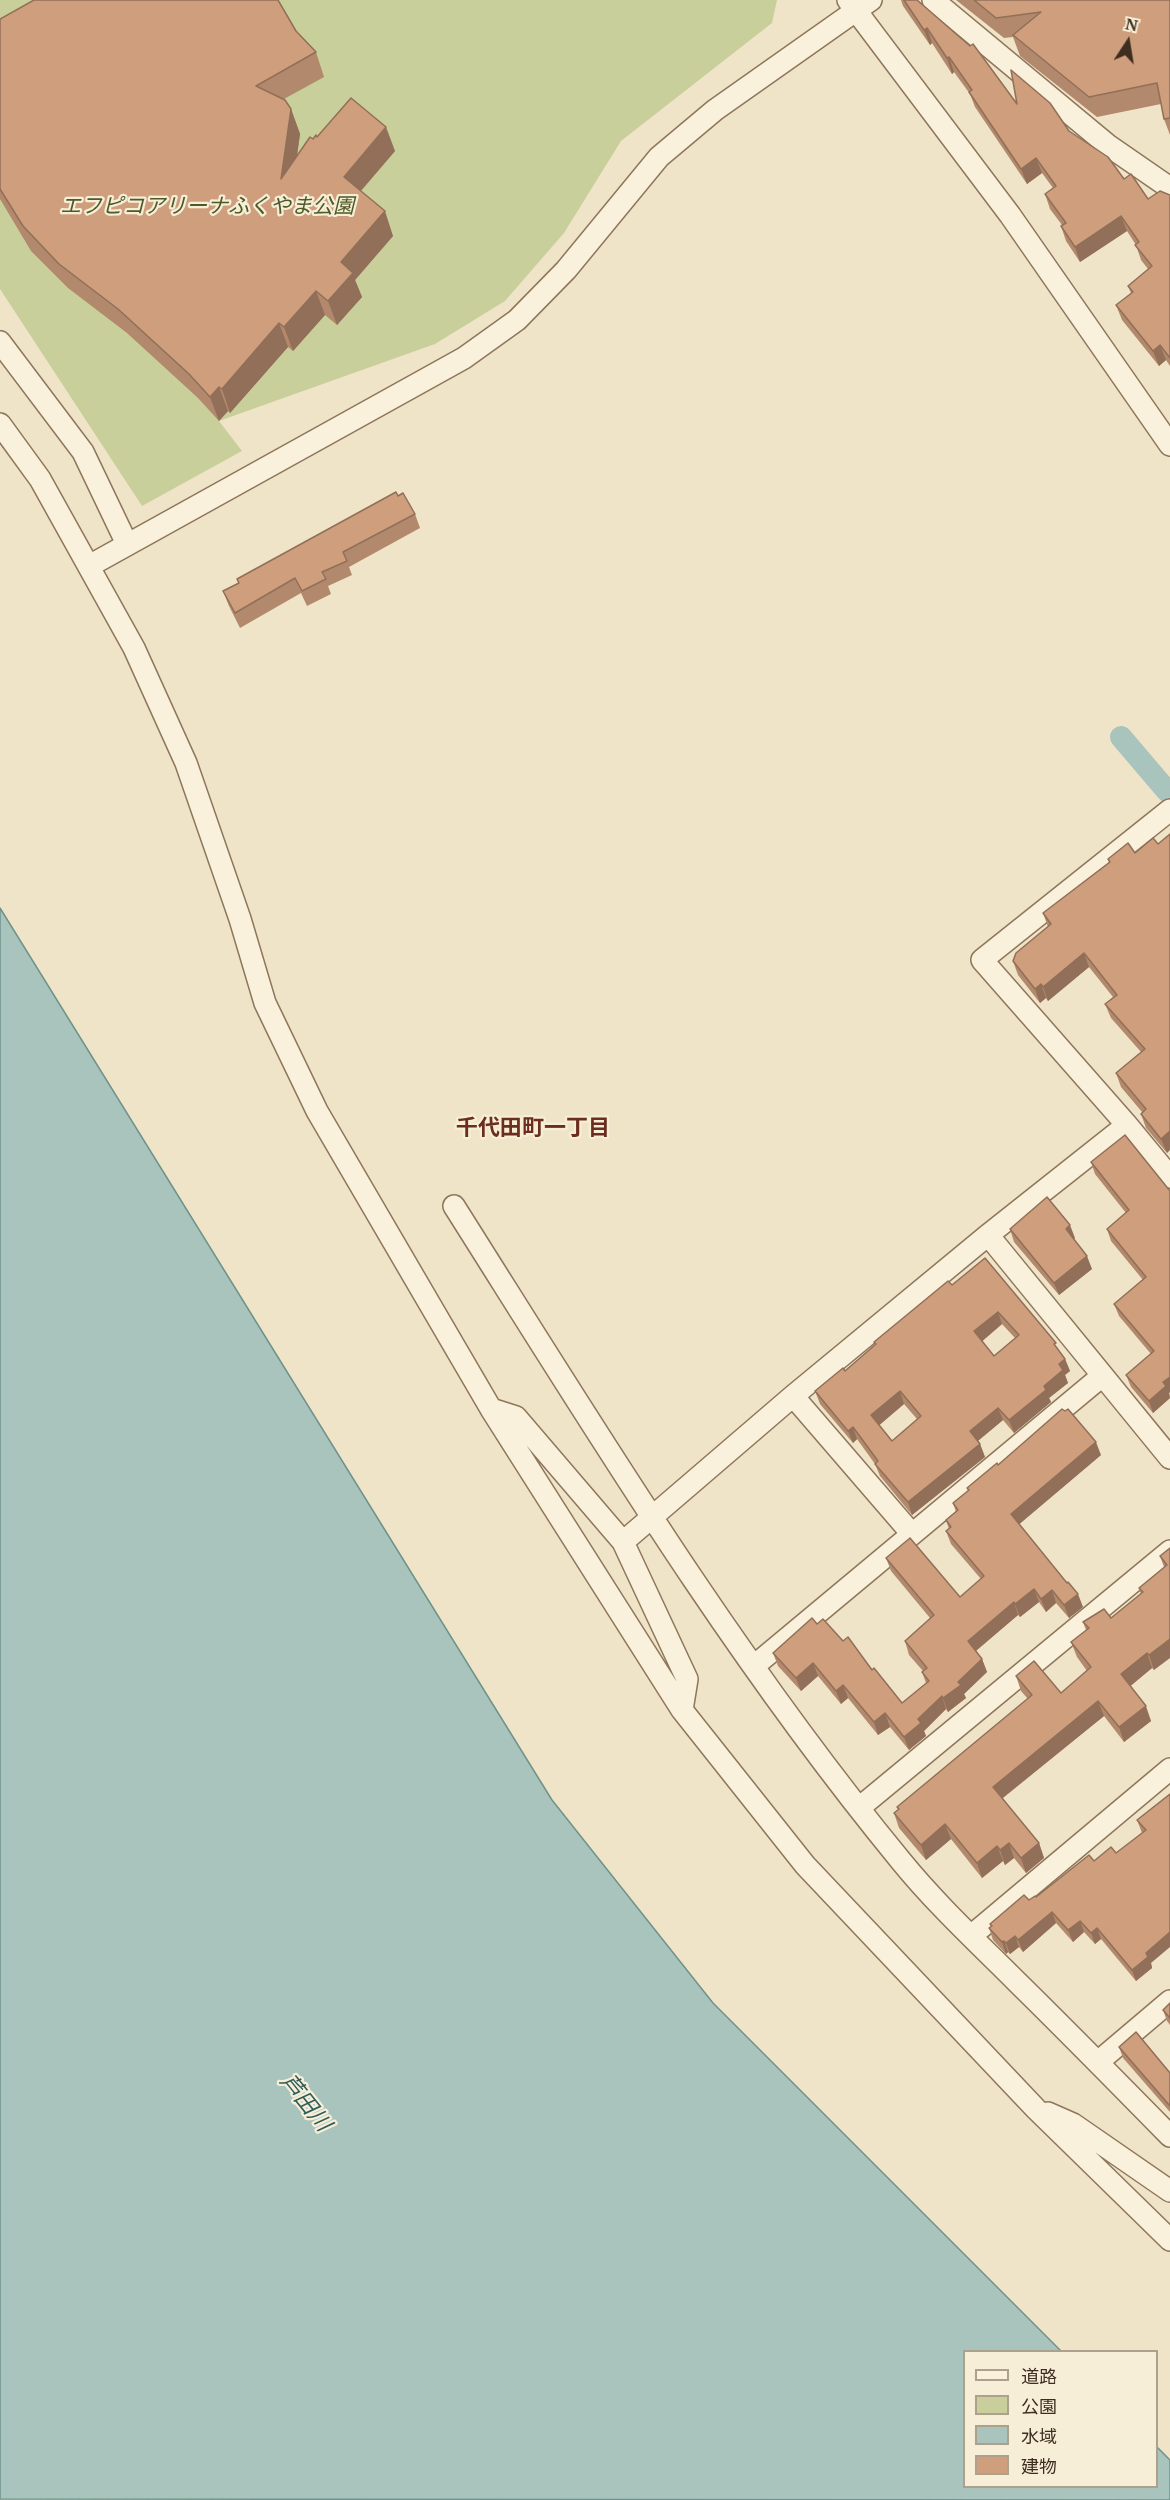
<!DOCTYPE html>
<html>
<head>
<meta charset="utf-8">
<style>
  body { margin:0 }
  #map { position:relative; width:1170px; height:2500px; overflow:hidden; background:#f0e4c8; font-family:"PT Serif","Noto Sans JP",serif }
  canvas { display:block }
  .legend { position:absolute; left:963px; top:2350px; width:195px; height:138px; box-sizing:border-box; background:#f7eed8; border:2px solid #ada18e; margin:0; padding:8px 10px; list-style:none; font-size:18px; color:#3d2e20 }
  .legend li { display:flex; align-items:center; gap:12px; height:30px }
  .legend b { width:30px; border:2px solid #ada18e }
  .north { position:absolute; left:1098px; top:12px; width:60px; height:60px; -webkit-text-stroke:4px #f7eed8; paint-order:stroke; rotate:12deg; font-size:16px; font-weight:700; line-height:24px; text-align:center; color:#3d2e20 }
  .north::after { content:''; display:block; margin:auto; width:21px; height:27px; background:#3d2e20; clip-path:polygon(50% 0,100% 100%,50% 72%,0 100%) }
</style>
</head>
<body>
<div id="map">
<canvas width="1170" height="2500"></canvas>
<ul class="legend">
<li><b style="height:8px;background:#faf1dc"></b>道路</li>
<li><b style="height:16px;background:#c9cf9b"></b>公園</li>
<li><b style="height:16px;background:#a9c4bc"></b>水域</li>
<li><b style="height:16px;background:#cf9f7d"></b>建物</li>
</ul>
<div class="north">N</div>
</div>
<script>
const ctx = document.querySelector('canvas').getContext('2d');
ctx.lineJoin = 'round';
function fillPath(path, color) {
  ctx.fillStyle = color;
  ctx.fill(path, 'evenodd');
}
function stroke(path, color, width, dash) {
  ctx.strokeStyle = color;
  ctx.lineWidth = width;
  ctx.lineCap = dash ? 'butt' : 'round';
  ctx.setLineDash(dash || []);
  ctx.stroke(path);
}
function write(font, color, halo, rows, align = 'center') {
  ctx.font = font + ' "PT Serif","Noto Sans JP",serif';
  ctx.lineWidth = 4.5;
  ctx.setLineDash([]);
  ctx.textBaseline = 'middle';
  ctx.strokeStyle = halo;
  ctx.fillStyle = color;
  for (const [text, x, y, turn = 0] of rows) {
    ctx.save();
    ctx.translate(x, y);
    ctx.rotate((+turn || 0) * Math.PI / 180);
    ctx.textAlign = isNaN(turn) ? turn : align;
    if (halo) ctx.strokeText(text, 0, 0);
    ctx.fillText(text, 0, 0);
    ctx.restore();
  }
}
fillPath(new Path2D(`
  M0,0H777L772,23L621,141L564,233L505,301L435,344L219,421L242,451L142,506L0,289Z`), '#c9cf9b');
const water = new Path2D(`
  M0,908L552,1800L713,2003L1061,2351L964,2352V2486H1156L1157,2447L1170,2460V2500L0,2499Z`);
fillPath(water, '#a9c4bc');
stroke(water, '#6f938a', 1.5);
stroke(new Path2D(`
  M1121,737L1167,791`), '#a9c4bc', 22);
const minor = new Path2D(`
  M848,0L1010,215L1170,445
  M933,0L1109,146L1170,188
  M0,342L83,452L127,544
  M0,424L40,479L134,648L186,763L240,919L265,1003L317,1111L491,1409L682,1710L805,1865L1036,2109L1170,2240
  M89,566L464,358L517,320L566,270L659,157L715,110L871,0
  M1170,810L982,960L1127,1125L1170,1177
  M454,1206C595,1429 733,1657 901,1861C936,1904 977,1942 1016,1981C1068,2032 1119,2084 1170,2136
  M988,1235L1170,1458
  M793,1396L912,1534
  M491,1409L516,1417L623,1542
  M754,1666L1102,1376
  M682,1710L687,1679L623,1542L793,1396L988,1235L1127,1125
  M859,1808L1170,1551
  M971,1936L1170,1769
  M1098,2062L1170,2001
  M1048,2113L1073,2124L1170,2191`);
stroke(minor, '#8d765c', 24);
stroke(minor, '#faf1dc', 21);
fillPath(new Path2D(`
  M901,0H917L1017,104L1069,131L1148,199L1170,195V366L1166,360L1159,366L1122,320L1116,305L1131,293L1128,286L1148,269L1141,260L1136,245L1127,231L1080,262L1066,241L1061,226L1062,225L1050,209L1045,194L1053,188L1042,173L1027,184L975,107L970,94L954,72L952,74L932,43L930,45L903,6Z
  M956,0H1170V135L1164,119L1161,104L1097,117L1020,56L1013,37L1004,38Z
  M0,19L296,31L316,52L324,77L284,99L291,109L300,134L297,157L313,139L317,137L395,151L361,191L393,236L355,280L362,297L337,325L325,315L293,351L288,347L230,413L228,411L219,421L198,398L127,333L68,288L31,251L0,199Z
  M398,496L415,514L420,528L349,567L352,575L328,586L331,594L307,606L301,593L240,628L229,606L223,591L238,583L237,579Z
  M1128,843L1167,1153L1146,1128L1141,1114L1142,1112L1121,1087L1116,1073L1141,1052L1111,1018L1105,1004L1113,997L1089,967L1048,1001L1046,998L1040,1003L1018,975L1013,961L1048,927L1043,913L1109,862L1108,859Z
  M1091,1162L1170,1191V1392L1169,1393L1170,1398L1153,1413L1131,1387L1126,1375L1151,1354L1119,1316L1114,1304L1143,1280L1111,1241L1107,1229L1126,1213L1095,1174Z
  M1010,1229L1075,1238L1074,1239L1092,1269L1059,1295L1014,1242Z
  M985,1258L1065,1359L1070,1371L1065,1375L1068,1383L1049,1398L1051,1402L1014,1433L1003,1420L978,1441L980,1444L985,1457L912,1515L880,1476L875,1464L857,1439L853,1443L820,1404L815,1391L845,1371L875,1345L874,1342L952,1285ZM1002,1324L1015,1338L994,1356L982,1341ZM904,1404L917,1419L892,1441L879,1425Z
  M1101,1455L1019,1524L1083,1607L1069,1618L1056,1603L1046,1612L1039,1602L1020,1617L1018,1615L976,1651L982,1659L987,1672L964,1694L966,1698L948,1712L946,1709L924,1731L926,1736L909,1750L890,1727L878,1735L848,1698L841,1704L818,1676L801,1691L778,1666L773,1653L817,1624L843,1641L872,1670L902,1703L926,1683L922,1672L923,1671L909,1655L905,1641L930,1618L891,1571L886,1558L960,1597L981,1579L951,1544L946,1531L949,1529L946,1520L956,1512L953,1503L968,1491L967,1488L998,1465Z
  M1170,1548L1154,1670L1152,1668L1130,1686L1151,1721L1124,1742L1104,1716L1002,1798L1039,1843L1044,1858L1026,1873L1014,1858L1005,1865L1003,1861L982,1878L951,1839L926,1860L899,1828L894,1813L898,1810L897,1807L1028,1699L1021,1691L1016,1676L1061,1693L1087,1671L1077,1657L1071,1642L1086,1630L1083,1622L1111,1618L1141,1594L1139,1588L1164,1567L1160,1556Z
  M1170,1794L1151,1963L1152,1968L1136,1981L1101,1939L1095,1944L1084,1932L1073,1942L1056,1923L1023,1952L1019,1947L1010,1954L1008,1952L1006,1954L993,1940L989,1928L991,1927L990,1924L1036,1897L1094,1861L1116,1853L1142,1833L1137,1820Z
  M1170,2003V2025L1167,2021L1163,2010Z
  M1119,2047L1170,2073V2112L1123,2058Z`), '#b2896c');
fillPath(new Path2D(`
  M927,28L932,43L930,45L924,30Z
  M949,57L954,72L952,74L947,58Z
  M291,109L300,134L290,203L281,179Z
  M386,127L395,151L352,201L344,177Z
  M1036,158L1042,173L1027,184L1021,169Z
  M385,211L393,236L355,280L362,297L337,325L328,301L341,262Z
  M1121,216L1127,231L1080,262L1075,247Z
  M316,291L325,315L293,351L284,327Z
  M279,323L288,347L230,413L222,389Z
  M1160,345L1166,360L1159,366L1153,351Z
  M219,387L228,411L219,421L210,397Z
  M1084,953L1089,967L1048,1001L1043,987Z
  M1041,984L1046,998L1040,1003L1035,989Z
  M1170,1131V1150L1167,1153L1161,1139Z
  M1070,1225L1075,1238L1070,1241L1066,1229Z
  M1087,1256L1092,1269L1059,1295L1054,1283Z
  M998,1312L1002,1324L979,1344L974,1331Z
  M1065,1359L1070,1371L1065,1375L1068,1383L1049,1398L1051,1402L1014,1433L1009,1420L1044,1386L1059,1364Z
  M1170,1377V1392L1169,1393L1170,1398L1153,1413L1149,1401L1163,1382Z
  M900,1391L904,1404L876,1428L871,1415Z
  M998,1408L1003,1420L974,1444L970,1431Z
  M853,1427L857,1439L853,1443L848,1431Z
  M1096,1442L1101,1455L1016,1527L1011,1514Z
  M980,1444L985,1457L912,1515L908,1502Z
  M1034,1589L1039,1602L1020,1617L1015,1604Z
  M1052,1590L1056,1603L1046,1612L1041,1599Z
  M1078,1594L1083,1607L1069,1618L1064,1605Z
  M1014,1602L1018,1615L972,1654L968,1641Z
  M1170,1639V1658L1154,1670L1149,1655Z
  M1147,1653L1152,1668L1127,1689L1121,1674Z
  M982,1659L987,1672L964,1694L966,1698L948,1712L943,1698L958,1682Z
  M813,1663L818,1676L801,1691L796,1678Z
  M843,1685L848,1698L841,1704L836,1691Z
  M942,1696L946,1709L924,1731L926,1736L909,1750L904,1737L918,1719Z
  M1098,1701L1104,1716L998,1802L993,1787Z
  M1146,1706L1151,1721L1124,1742L1119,1727Z
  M885,1713L890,1727L878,1735L874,1722Z
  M945,1824L951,1839L926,1860L921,1845Z
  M1009,1843L1014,1858L1005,1865L1000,1850Z
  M1039,1843L1044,1858L1026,1873L1021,1858Z
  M997,1846L1003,1861L982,1878L977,1863Z
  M1052,1912L1056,1923L1023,1952L1018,1940Z
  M1080,1921L1084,1932L1073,1942L1068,1930Z
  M1097,1928L1101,1939L1095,1944L1091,1933Z
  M1170,1932V1947L1151,1963L1152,1968L1136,1981L1132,1970L1146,1953Z
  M1015,1936L1019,1947L1010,1954L1006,1943Z
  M1004,1941L1008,1952L1006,1954L1002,1942Z`), '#916f58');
const building = new Path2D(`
  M34,0H278L296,31L316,52L256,86L285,100L291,109L281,179L310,137L313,139L316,135L317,137L351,98L386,127L344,177L385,211L341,262L353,273L328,301L316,291L284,327L279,323L222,389L219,387L210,397L189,374L118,309L59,264L23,226L0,189V19Z
  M904,0H917L970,46L973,44L1017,104L1011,70L1050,103L1069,131L1108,157L1124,179L1131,174L1148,199L1160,191L1170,195V358L1160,345L1153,351L1116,305L1133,292L1128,286L1152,266L1135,245L1139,242L1121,216L1075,247L1061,226L1066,223L1045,194L1056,186L1036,158L1021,169L969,92L972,90L949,57L947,58L927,28L924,30Z
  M974,0H1170V118L1164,119L1157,83L1089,97L1013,35L1041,12L996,18Z
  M396,492L398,496L403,493L415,514L343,552L347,561L322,572L326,579L302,591L295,578L235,613L223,591L239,583L237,579Z
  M1170,834V1131L1161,1139L1141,1114L1146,1109L1116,1073L1145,1049L1105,1004L1117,995L1084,953L1043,987L1041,984L1035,989L1013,961L1016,953L1051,924L1043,913L1110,862L1108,859L1128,843L1135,853L1153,838L1158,844Z
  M1125,1135L1170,1191V1377L1163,1382L1166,1386L1149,1401L1126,1375L1154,1351L1114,1304L1146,1277L1107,1229L1129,1210L1091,1162Z
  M1047,1197L1070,1225L1066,1229L1087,1256L1054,1283L1010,1229Z
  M985,1258L1056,1343L1054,1344L1065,1359L1059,1364L1063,1370L1044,1386L1046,1390L1009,1420L998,1408L970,1431L980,1444L908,1502L875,1464L878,1461L853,1427L848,1431L815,1391L843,1368L845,1371L876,1344L874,1342L948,1281L952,1285ZM998,1312L1019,1335L994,1356L974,1331ZM900,1391L921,1416L892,1441L871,1415Z
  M1062,1409L1065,1411L1068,1409L1096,1442L1011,1514L1067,1583L1068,1582L1078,1594L1064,1605L1052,1590L1041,1599L1034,1589L1015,1604L1014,1602L968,1641L982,1659L958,1682L961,1685L943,1698L942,1696L918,1719L921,1723L904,1737L885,1713L874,1722L843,1685L836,1691L813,1663L796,1678L773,1653L812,1618L817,1624L823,1619L843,1641L848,1637L872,1670L874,1668L902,1703L929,1681L922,1672L927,1668L905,1641L934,1615L886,1558L910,1538L960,1597L984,1576L946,1531L951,1527L946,1520L958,1510L953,1503L969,1490L967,1488L997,1463L998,1465Z
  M1170,1548V1639L1149,1655L1147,1653L1121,1674L1146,1706L1119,1727L1098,1701L993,1787L1039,1843L1021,1858L1009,1843L1000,1850L997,1846L977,1863L945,1824L921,1845L894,1813L899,1809L897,1807L1032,1695L1016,1676L1034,1661L1061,1693L1091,1667L1071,1642L1089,1628L1083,1622L1104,1609L1111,1618L1143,1592L1139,1588L1167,1565L1160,1556Z
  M1170,1794V1932L1146,1953L1148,1957L1132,1970L1097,1928L1091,1933L1080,1921L1068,1930L1052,1912L1018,1940L1015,1936L1006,1943L1004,1941L1002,1942L989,1928L992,1926L990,1924L1024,1895L1029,1900L1035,1896L1036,1897L1089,1855L1094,1861L1111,1847L1116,1853L1146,1830L1137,1820Z
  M1170,2003V2018L1163,2010Z
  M1136,2032L1170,2073V2106L1119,2047Z`);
fillPath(building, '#cf9f7d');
stroke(building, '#916f58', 1.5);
write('italic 21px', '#4d5a26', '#f7eed8', [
  ["エフピコアリーナふくやま公園",207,207]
]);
write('bold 22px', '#6b2e1e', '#f7eed8', [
  ["千代田町一丁目",533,1129]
]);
write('italic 22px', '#2f5d5a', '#f7eed8', [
  ["芦田川",305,2103,51]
]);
</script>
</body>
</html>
